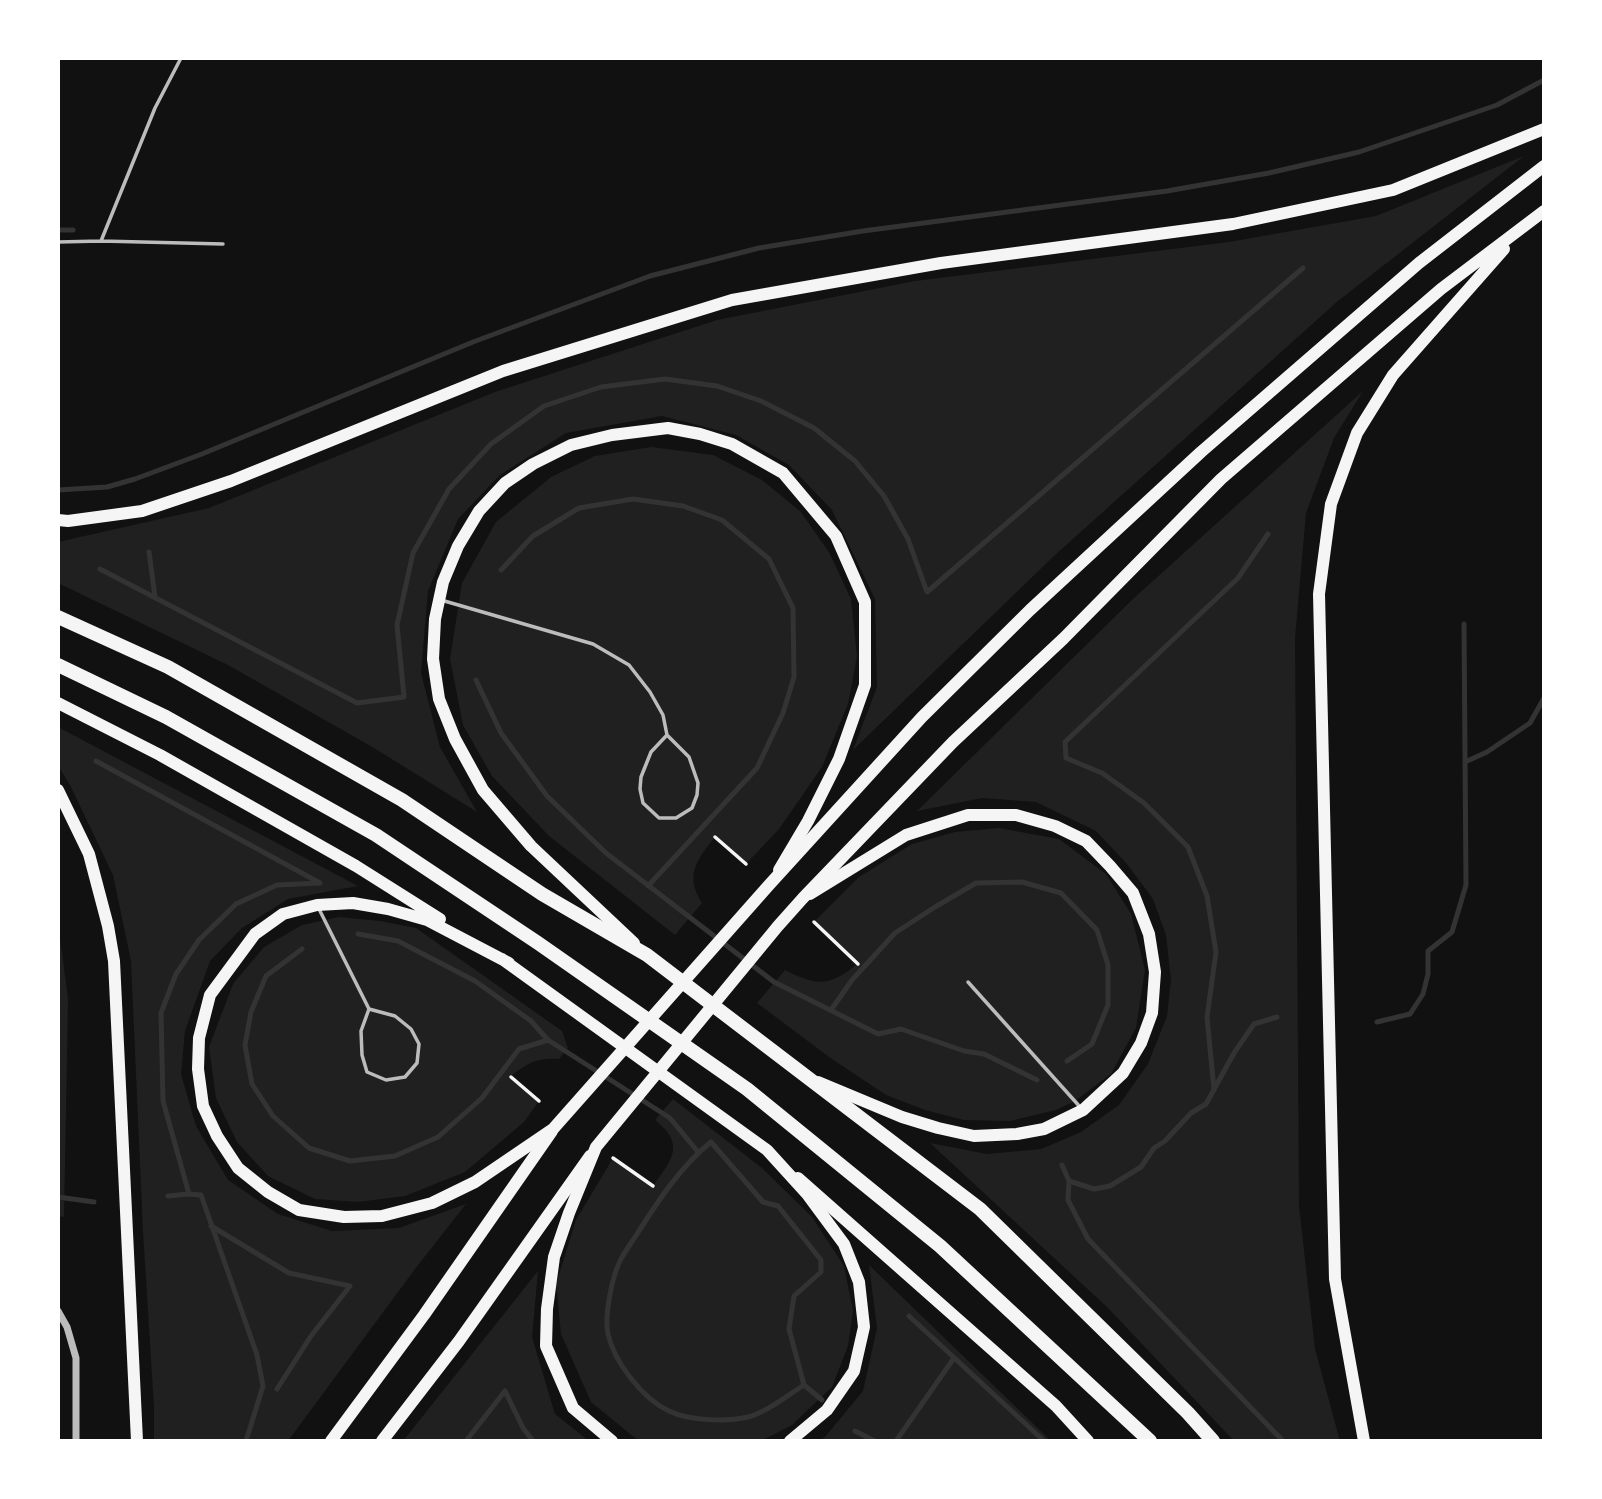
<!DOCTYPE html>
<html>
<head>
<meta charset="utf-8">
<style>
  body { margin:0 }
  #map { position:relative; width:1602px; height:1499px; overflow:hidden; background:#111; font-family:"Sofia Sans Condensed",sans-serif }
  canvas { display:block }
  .frame { position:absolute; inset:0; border:60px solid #fff; pointer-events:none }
</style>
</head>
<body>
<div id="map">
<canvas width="1602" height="1499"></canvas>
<div class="frame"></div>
</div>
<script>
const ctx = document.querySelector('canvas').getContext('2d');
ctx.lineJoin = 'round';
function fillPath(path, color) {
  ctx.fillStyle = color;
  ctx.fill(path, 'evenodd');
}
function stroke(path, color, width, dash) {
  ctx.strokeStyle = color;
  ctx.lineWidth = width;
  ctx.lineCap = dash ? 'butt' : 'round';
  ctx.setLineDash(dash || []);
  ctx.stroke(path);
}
fillPath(new Path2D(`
  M1524,156L1338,301L1055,555L853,750L877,687L875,599L832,510L789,465L736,435L662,416L566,433L500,475L458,519L428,591L421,673L440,747L477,812L374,748L228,665L58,583V542L209,508L495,392L717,320L915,281L1229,242L1376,216Z
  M1363,391L1334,438L1306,513L1295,638L1299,1206L1315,1349L1340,1441H1234L1108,1308L930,1143L987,1154L1041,1149L1081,1132L1119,1105L1148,1064L1167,1016L1171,980L1166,935L1153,899L1127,864L1096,831L1036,802L982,798L917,811L1133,599Z
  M651,447L713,455L762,480L801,512L830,554L851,599L857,656L848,704L822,767L779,829L746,864L715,837C697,860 684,875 702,903L675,935L549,836L492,776L463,725L450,659L462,583L496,522L551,477L595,456Z
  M58,727L358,886L288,899L242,928L210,961L185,1031L181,1074L196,1126L228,1180L278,1214L332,1231L399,1228L466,1204L415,1269L288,1441H154V1407L143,1231L131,961L113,875L70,785L58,766Z
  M999,828L1059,839L1106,874L1131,914L1145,970L1136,1028L1111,1074L1075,1101L1056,1110L1010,1121L964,1120L925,1110L886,1095L829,1057L757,1003L785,970C817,986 829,987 857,964L814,922L859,877L912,844L955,832Z
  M339,917L380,921L416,928L562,1031L568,1048L559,1059C536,1058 530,1062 511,1076L539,1101L524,1122L465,1172L405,1196L358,1202L315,1199L268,1176L237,1142L216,1098L209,1047L233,984L264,947L302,925Z
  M58,923L68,998L64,1217L58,1216Z
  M673,1099L762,1168L812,1217L844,1266L853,1311L848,1346L832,1387L792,1425L761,1441H646L635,1438L591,1402L561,1334L556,1284L576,1220L613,1158L653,1186C672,1159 686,1145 655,1120Z
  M869,1265L1051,1441H818L825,1437L863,1391L877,1328Z
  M538,1271L532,1337L555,1414L589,1441H501L498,1439L496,1441H403Z`), '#202020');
stroke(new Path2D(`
  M58,230H73
  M58,490L107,487L135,479L202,454L473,342L650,276L759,248L863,231L1167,191L1269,173L1359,152L1497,105L1544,80
  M149,552L155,597
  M100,569L357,703L404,697L397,625L413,553L449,489L491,444L544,406L601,387L665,379L717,386L761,401L814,428L855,461L884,496L908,539L927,592L1303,268
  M501,570L533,536L579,508L633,499L683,506L722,520L769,559L793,608L794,677L783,713L757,768L648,886
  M476,680L501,733L547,796L606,853L774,982L878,1034L901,1029L964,1051L984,1054L1037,1080
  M96,761L320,883L277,885L236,904L199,940L176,974L161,1013L163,1101L189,1194L201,1195L257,1355L263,1386L246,1441
  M1465,762L1487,752L1530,723L1544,698
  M358,934L398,941L475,981L531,1021L548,1040L670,1118L698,1152
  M302,949L266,976L251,1012L245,1045L252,1084L273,1116L309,1148L350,1161L395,1156L438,1137L482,1098L519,1049L548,1040
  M831,1010L852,980L895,933L935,907L976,883L1022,882L1061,893L1097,930L1108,965V1005L1092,1044L1067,1061
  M1377,1022L1410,1014L1423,994L1428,974V951L1452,932L1466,885L1464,624
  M1214,1090L1207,1017L1216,952L1207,896L1188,847L1144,803L1102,773L1066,758L1065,742L1238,578L1268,534
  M1062,1165L1069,1181L1094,1189L1110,1186L1141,1167L1154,1148L1165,1141L1191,1113L1206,1104L1234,1053L1254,1024L1277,1017
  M1069,1181L1068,1200L1088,1239L1283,1441
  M168,1196L189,1194
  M58,1197L94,1202
  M211,1226L289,1273L350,1286L311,1336L277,1389
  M909,1316L1044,1441
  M804,1385L789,1329L794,1296L821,1272V1260L778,1206L763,1202L711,1142C681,1166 658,1201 637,1234C632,1242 625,1251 620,1261C612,1277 604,1316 608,1334C614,1362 643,1399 669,1411C689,1421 727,1422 748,1417C767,1412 788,1395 804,1385L822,1400
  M855,1431L875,1441
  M466,1441L505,1391L523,1428L533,1441
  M896,1441L954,1358`), '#333', 5);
stroke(new Path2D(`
  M715,837L746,864
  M814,922L858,964
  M511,1077L539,1101
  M613,1158L653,1186`), '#f5f5f5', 3.5);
stroke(new Path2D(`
  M101,241L155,108L181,58
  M58,242L101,241L223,244
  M441,600L593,644L629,665L650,692L663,715L667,735L689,757L698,783L697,795L692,808L676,818H659L643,803L640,789L641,777L651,752L667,735
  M318,907L369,1009L361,1031L362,1055L367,1072L386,1080L405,1077L417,1063L419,1044L411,1029L395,1016L369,1009
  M968,982L1081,1108`), '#bcbcbc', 3.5);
stroke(new Path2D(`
  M58,1311L67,1327L76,1358V1441`), '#bcbcbc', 7);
stroke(new Path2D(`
  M58,790L89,854L108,926L114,961L137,1441
  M810,894L906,835L968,815H1016L1055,826L1086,841L1110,866L1133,893L1149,934L1155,972L1152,1013L1141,1043L1123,1073L1083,1110L1044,1129L1017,1134L974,1136L938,1128L902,1117L818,1082
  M634,943L531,846L483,790L455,739L439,699L433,659L435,619L443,582L458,546L479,511L505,483L533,464L571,445L612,435L668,428L700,434L732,444L783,473L836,536L865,602V685L839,759L808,821L779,870
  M798,1178L1056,1406L1088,1441
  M331,1441L424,1315L552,1131
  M382,1441L459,1341L590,1156`), '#f5f5f5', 12);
stroke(new Path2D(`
  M58,520L68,521L142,511L231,481L503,371L732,300L941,263L1233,224L1393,190L1544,129
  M58,703L160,755L356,866L440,919
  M502,959L767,1150L807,1194L844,1244L859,1282L864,1327L854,1371L827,1410L790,1441
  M509,963L427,920L388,909L353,903L317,905L283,914L255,934L210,995L199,1038L198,1069L203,1106L217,1136L238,1168L268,1192L299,1210L344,1217L382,1216L432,1203L475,1182L553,1129L769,885L922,717L1030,610L1201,452L1419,263L1544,166
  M612,1441L573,1408L546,1346L547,1309L554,1257L569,1213L596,1147L778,926L803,898L953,742L1063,639L1221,479L1441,289L1544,211
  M1364,1441L1335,1279L1319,594L1331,504L1357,433L1393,375L1504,249`), '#f5f5f5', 12);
stroke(new Path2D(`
  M58,617L168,667L402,800L542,894L647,955L980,1209L1188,1413L1213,1441
  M58,665L166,717L376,835L538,943L747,1089L940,1246L1150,1441`), '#f5f5f5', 14);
</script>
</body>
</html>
